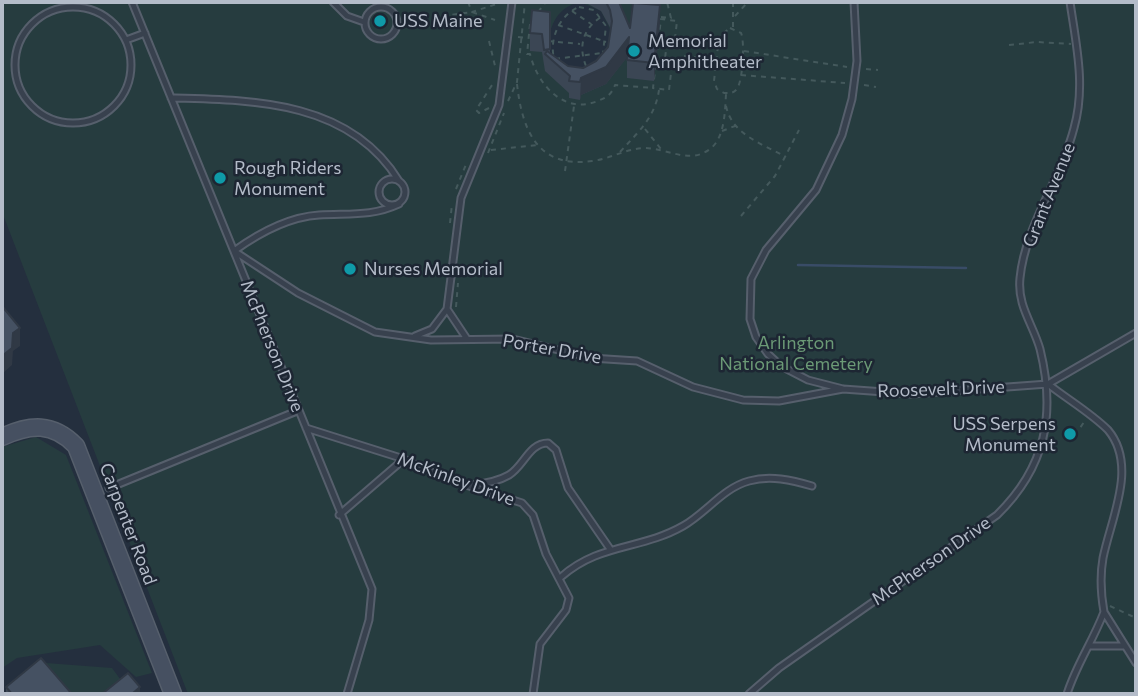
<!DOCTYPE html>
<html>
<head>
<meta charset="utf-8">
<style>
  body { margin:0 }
  #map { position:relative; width:1138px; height:696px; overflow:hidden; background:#242f3e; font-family:Commissioner,sans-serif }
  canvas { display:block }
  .frame { position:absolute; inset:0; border:4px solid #b4bcc9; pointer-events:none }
</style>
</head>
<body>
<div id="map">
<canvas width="1138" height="696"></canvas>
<div class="frame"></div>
</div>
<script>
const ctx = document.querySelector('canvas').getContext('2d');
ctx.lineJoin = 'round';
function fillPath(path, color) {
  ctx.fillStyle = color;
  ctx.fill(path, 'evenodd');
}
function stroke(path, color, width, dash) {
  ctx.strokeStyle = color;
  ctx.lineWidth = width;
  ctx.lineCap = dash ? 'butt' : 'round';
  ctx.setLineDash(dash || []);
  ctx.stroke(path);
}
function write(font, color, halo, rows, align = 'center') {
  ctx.font = font + ' Commissioner,sans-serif';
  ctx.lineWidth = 5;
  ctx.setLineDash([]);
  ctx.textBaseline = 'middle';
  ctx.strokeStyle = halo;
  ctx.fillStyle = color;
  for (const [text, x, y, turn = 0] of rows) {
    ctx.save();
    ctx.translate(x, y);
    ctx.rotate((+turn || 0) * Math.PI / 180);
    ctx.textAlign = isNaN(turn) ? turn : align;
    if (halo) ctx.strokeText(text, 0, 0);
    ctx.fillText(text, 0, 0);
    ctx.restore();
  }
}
fillPath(new Path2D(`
  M2,2H1136V694H188L2,212ZM580,2L601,11L612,33L593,81L548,54C548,30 554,8 580,2Z
  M36,437L66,455L152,673L136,677L100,645L17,658L2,668V447Z
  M46,663L112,668L126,687L120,694H12L6,687L25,671Z`), '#263c3f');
stroke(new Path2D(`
  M798,265L966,268`), '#394c67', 2.5);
const lane = new Path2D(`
  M132,2L372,589L369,620L347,694
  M333,2L347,16L364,22
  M854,2L857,61L852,99L842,135L816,190L766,250L751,279L750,319L756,337L768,354L781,366L808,380L843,389L912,394L1048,384L1136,333
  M15 65a58 58 0 1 1 116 0a58 58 0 1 1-116 0Z
  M365 23a16 16 0 1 1 32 0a16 16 0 1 1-32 0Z
  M126,40L145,33
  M171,98C255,100 350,101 399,181
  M379 192a13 13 0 1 1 26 0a13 13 0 1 1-26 0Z
  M399,204C371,217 348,213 319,215C288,217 259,233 234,251L298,293L375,332L431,340L513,339L591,358L637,361L693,387L743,400L779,401L843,389
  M447,309L467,339
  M415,336L432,329L447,309L461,198L499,105L512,2
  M1048,384C1067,399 1091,413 1108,430C1138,466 1111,518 1103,558C1100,575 1101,595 1104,612L1136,663
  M306,428L404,459L444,478L522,503L533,515L546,554L569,598L566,610L540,644L533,694
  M470,485C484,484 497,482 509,475C524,466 529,443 548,443L556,450L568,488L610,549
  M109,488L297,411
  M339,515L404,459
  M561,577C599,543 641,550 683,526C706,513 723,488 749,481C770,475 792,480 812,486
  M1091,646H1124
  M749,694L779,668L997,515C1046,467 1056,414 1040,349C1033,324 1017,306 1020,278C1025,226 1061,179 1074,128C1086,86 1076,44 1070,2
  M1067,694C1076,665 1093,641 1104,612`);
const secondary = new Path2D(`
  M2,437C30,424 53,422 76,446L173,694`);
stroke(lane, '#565f6c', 9);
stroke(secondary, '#565f6c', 19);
stroke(new Path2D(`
  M468,2L472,12L503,2
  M579,7L594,10L606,26L603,53L607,65L595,78L575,82C541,69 549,19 579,7Z
  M572,11L591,24
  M538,12L546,2
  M393,13L429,18L472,12L495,20
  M735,16L748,2
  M661,17L671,18L667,2
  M530,24L527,54H530C538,86 565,116 600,100C608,97 612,93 615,85L653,88
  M558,25L606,42
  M733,27V2
  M730,28L741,33C745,41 743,84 736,90C732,94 729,93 724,93L717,89L714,81L719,37Z
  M518,37L528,38
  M489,41L496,70
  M548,41L580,44
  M1009,45L1037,42L1071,44
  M744,51L847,67
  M684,56L711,59
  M555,59L602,53
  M716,60L741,63
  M672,65L669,90L653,88L661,19L677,21L674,47
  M586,66C578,46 583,29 601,17
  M664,67L667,42
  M866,69L878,70
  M741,75L845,83
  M517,84C522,129 537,169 592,161C610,159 625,149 644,148C668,148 689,165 710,149C725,138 725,110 726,94
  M864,85L876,87
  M508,101L517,82L525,2
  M726,106C732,135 763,144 786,157
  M489,108L479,113L476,110L494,82
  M645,129L661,149
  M722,131L735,126
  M491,150L537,145
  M620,152C638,132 655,118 659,90
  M488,153L504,113
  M565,171L574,106
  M456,189L467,162
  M741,216L775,176L799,130
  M450,223L452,204
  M456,307L458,283
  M1072,432L1080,428L1086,419
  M1110,606L1136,618`), '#44595c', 2, [5, 5]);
stroke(lane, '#38414e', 5);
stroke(secondary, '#465061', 16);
fillPath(new Path2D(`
  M564,2H619L630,28L660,23L654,81L627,78V57L606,84L581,95L580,100L569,98V93L545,71L542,52L530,51V33L550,12V53L568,66L583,68L596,61L608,47L611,29L601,11L586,3Z
  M6,687L72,694H6Z`), '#3b4654');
fillPath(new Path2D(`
  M660,5V23L654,81V63Z
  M629,37V55L606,84L581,95L580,100L581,78Z
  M20,328V346L13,351L12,365L2,374V356L13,333Z
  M140,687V694H133V693Z`), '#303945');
const building = new Path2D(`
  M606,2H619L630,28L633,3L660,5L654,63L627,60L629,37L606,67L581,78L580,82L569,81L570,76L545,54L547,51L568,66L583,68L596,61L608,47L612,21L610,10Z
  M532,10L550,12V49L544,50L542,34L530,33Z
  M2,306L20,328L13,333L12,348L2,356Z
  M41,658L72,694H12L6,687Z
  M128,673L140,687L133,693L135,694H102Z`);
fillPath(building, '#455162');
stroke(building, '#303945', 2);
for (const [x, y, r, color] of [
  [380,21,7,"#0f9aa8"],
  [634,51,7,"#0f9aa8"],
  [220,178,7,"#0f9aa8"],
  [350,269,7,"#0f9aa8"],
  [1070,434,7,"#0f9aa8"]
]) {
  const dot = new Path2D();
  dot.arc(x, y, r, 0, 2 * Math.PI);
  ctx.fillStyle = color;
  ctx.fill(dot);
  stroke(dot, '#1d2633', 2.5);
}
write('18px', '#b4bcc9', '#1d2633', [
  ["USS Maine",394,21],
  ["Memorial",648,41],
  ["Amphitheater",648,62],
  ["Rough Riders",234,168],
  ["Monument",234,189],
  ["Nurses Memorial",364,269],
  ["USS Serpens",1056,424,"right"],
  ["Monument",1056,445,"right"]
], 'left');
write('18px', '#b4bcc9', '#1d2633', [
  ["Grant Avenue",1049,195,-68],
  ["McPherson Drive",272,346,68],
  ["Porter Drive",552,349,10],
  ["Roosevelt Drive",941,389,-2],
  ["McKinley Drive",456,479,20],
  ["Carpenter Road",128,524,69],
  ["McPherson Drive",931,561,-35]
]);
write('18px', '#6b9a76', '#1d2633', [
  ["Arlington",796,343],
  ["National Cemetery",796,364]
]);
</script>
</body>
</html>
